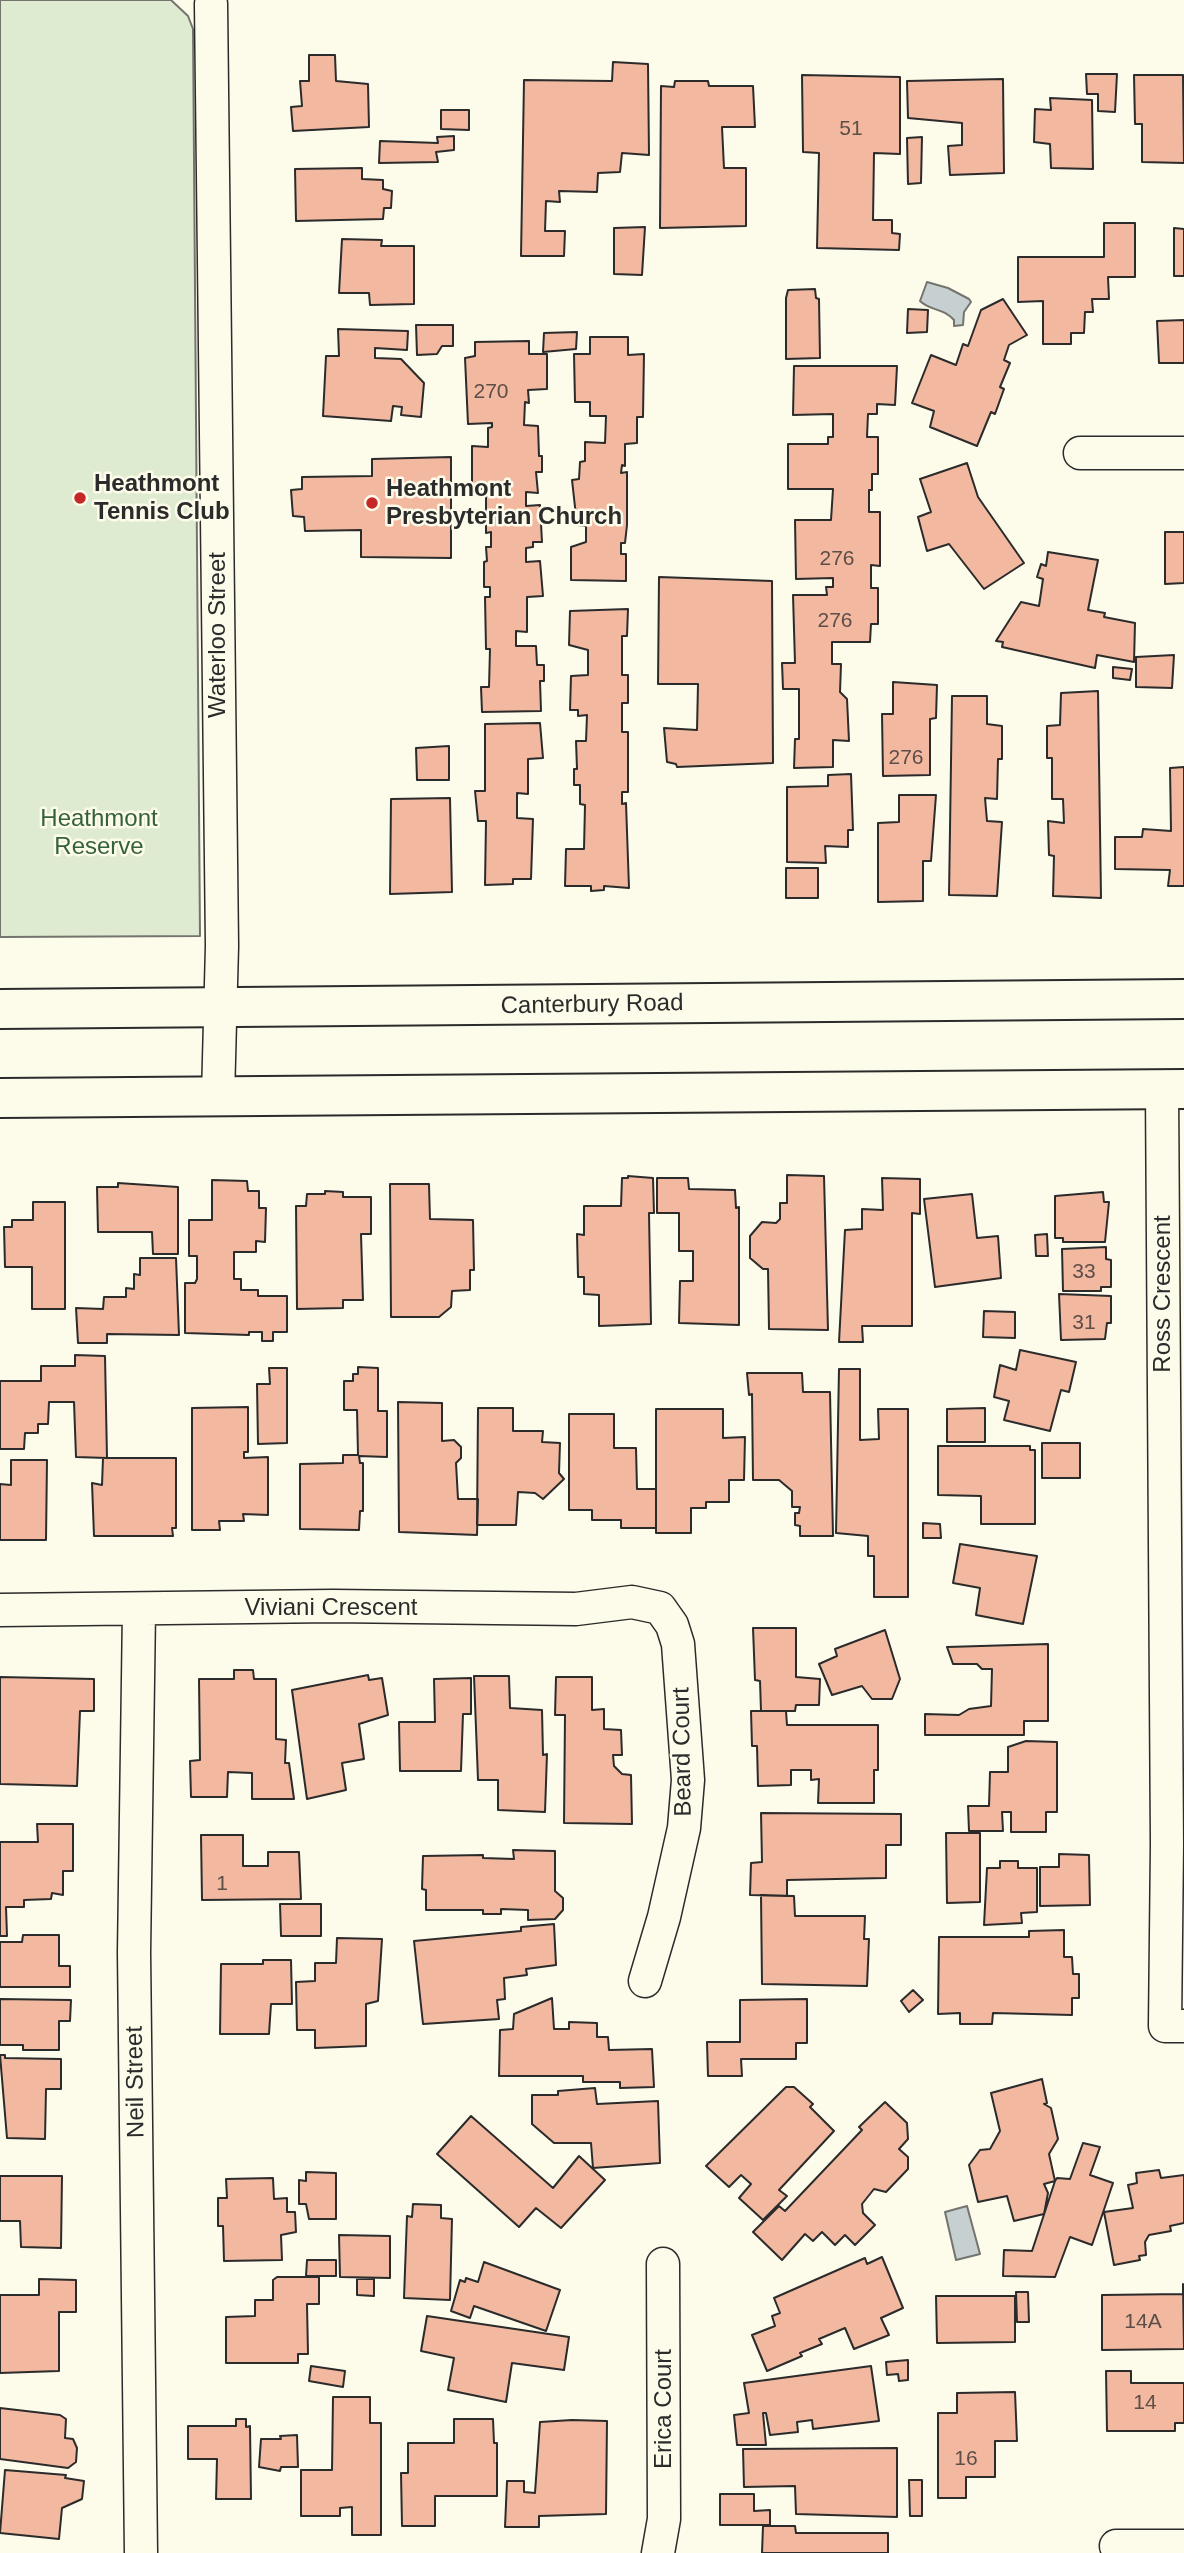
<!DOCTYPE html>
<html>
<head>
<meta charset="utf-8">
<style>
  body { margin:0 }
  canvas { display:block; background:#fdfbea }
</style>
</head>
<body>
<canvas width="1184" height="2553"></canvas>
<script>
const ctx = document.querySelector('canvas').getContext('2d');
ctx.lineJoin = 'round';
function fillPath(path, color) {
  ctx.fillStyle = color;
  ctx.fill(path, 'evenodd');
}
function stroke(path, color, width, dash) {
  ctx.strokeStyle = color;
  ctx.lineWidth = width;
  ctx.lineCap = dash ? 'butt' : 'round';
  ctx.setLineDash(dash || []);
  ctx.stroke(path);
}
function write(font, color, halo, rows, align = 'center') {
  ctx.font = font + ' Arial,sans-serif';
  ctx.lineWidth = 5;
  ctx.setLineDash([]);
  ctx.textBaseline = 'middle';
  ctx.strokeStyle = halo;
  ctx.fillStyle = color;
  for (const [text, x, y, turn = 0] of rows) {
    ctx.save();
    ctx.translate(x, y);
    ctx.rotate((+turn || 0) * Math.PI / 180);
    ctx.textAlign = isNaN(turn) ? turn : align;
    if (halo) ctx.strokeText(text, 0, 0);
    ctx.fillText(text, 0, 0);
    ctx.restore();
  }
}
const green = new Path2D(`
  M0,0H171L188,16L193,29L200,936L0,937Z`);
fillPath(green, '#deebd1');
stroke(green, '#74746e', 2);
const water = new Path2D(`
  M927,282L948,288L969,299L971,302L964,312L963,325L954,326V320C944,308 930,311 920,301Z
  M967,2206L980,2254L956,2260L945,2212Z`);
fillPath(water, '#c7d0d0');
stroke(water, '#74746e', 2);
const building = new Path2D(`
  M309,55H335L336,81L368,84L369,127L293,131L291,107L302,106L300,81H309Z
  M613,62L648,64L649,155L622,153L620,172L598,173L597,192L559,191L560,202L546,201L545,231H565L564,256H521L524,80L612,81Z
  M1086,74H1117L1115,112L1098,111V94H1087Z
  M802,75L900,77V154L874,153L873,220H892V233L900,234L899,250L817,248L819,153L803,152Z
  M1134,75H1183L1184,163L1142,162V124H1135Z
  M1003,79L1004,173L950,175L948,146L962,145V123L908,118L907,81Z
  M675,81H708L709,86H753L755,127H722L724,168H746V226L660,228L661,86L674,87Z
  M1050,98L1092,100L1093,169L1051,168L1050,144L1034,142L1035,109L1051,110Z
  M441,110H469V130L441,129Z
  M454,136V150L436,152L438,162L379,163L380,141L438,143L437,137Z
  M922,137L921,183L908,184L907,138Z
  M362,168V179L383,180V189L392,191L391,208H384L383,219L296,221L295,169Z
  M1104,223H1135V277H1108L1109,299H1092L1093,312H1085L1084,333H1071V344H1043V301L1018,302V257H1104Z
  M645,227L642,275L614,274V228Z
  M1174,228L1184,229V276H1174Z
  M342,239L382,240L381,246H414V304L370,305L369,293H339Z
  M815,289L816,298L819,299L820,358L786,359V298L788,290Z
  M1003,299L1027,335L1009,345L1004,360L1010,363L1000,387L1004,389L995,414L991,412L977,446L930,427L934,411L912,403L931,355L956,365L963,344L968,346L981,310Z
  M908,309L928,310L927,332L907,333Z
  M1184,320V363H1159L1157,321Z
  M416,325H453V346H442L437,354L417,355Z
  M338,329L408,331L407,350L375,348V358L401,359L424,383L421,417L401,415L402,407L393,406L391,421L323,416L326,356H339Z
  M577,332L576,349L543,352L544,333Z
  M590,337H628V355L644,354L643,417H637V443L625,444V466L622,465L621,473L627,472V525L625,543H621V554H626V581L571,580V547L586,542V526L577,525L572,480L579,479L580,462L585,461V442L605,443L606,416H590V402H575L574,354H590Z
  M529,341V354H547V389L528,390L529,403L525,402L524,425L538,426L539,456H542V472H536L538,493L526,492V506L540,505L542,542H533V547L526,548V562L540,561L543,596L527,597V632L516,631V646H536L537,665H544V681H540L541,711L482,712L481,687H489L490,649H486L485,597H490V587H484V562L487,561L486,547H491V532L486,533V489H472V446L488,447V428L492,427V423L468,424L465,358L475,356V342Z
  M794,366H897L895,405L877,404V414H868L867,437H878V474H872V490H869V512H880V566L871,565V588H878V624H871L870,642H832V664H841L840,692L847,699L849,741L833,740V767L794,768L795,739H799V689H783L782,663H795L793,595H827L826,587H833V578L796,579L795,520H831L833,489H788V444H828V437H833V414L793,415Z
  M451,457V558L361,557V530L305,531L304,517L293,516L291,490L302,489V477L372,476V459Z
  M967,463L978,497L1024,563L984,589L949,544L927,551L918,517L931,512L920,479Z
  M1165,532H1184V583L1165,584Z
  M1048,552L1098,560L1088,610L1105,613L1104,617L1135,623L1134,662L1097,655L1095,668L1002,647L1003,642L996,641L1021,602L1039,606L1043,579L1037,577L1041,564L1046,566Z
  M659,577L772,581L773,763L677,767L676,764L667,762L664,728L697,730L698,684H658Z
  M628,609L627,636H622V675H628V703H622V732H628V792H622V804L626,803L629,888L604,886V890L591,891V886H565L566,849H584L585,805L580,804V785H574V769H577L576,741H586L587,715L578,716V710H570L571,676L588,675V650L569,645L570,611Z
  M1174,655L1172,688L1136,687V657Z
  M1113,667L1132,669L1130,680L1113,678Z
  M893,682L937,685L936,718L930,719V775L883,776L882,714H893Z
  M1098,691L1101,898L1053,896L1054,856L1049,855L1048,821L1064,823L1063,799H1052V758H1047V726L1060,725L1061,693Z
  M952,696H987V724L1002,726V759H998L997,799L985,798L987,821L1002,822L997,896L949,895Z
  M540,723L543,758L528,759V794L517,793V818L533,819L531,879H513V884L485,885L486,821H478L475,791H485V724Z
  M449,746V780H417L416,748Z
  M1184,767V886H1168L1170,870L1115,869V837H1142L1143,829L1171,831L1170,768Z
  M851,774L853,830H848V847L825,846L826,863L787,862V787L828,786V775Z
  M899,795H936L931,861H923V901L878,902V823L899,822Z
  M450,798L452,892L390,894L391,799Z
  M786,868H818V898H786Z
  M787,1175L824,1176L828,1330L769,1329L768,1269H763L750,1258V1236L762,1222L776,1223L780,1219V1203H787Z
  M628,1176L653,1178L654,1213H649L651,1324L599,1326V1295L584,1294V1277H578L577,1234L584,1235V1206H621L622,1178H628Z
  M657,1178H688L689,1189L735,1190L736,1208L739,1207V1325L679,1323L680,1281H693V1251H679V1213H657Z
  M882,1178L920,1179V1214L912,1213V1326H862L863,1342H839L845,1230L862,1229V1209L883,1210Z
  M212,1180L247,1181L248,1191H259V1208H266L265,1242L256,1241V1252H234V1279H241V1290H258V1296H287V1332H273V1341H262V1332H249V1335L185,1333V1283H195L197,1279V1256H189V1220H212Z
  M118,1183L178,1187V1254H153L152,1232H98L97,1187H118Z
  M390,1184H429L430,1219L473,1220L474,1270H470V1290L452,1291L451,1307L439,1317H391Z
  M325,1191L343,1192V1197H371V1234H361L363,1300H343V1308L297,1309L296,1206H306L307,1194H325Z
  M1103,1192L1104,1202H1109L1105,1242H1063V1238H1055V1196Z
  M972,1194L977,1238L998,1236L1001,1278L935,1287L924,1199Z
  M33,1202H65V1309H32V1267H5L4,1227H12V1220H33Z
  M1047,1234L1048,1256H1036L1035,1235Z
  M1106,1247V1259L1111,1260V1287H1101V1291H1063L1062,1249Z
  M140,1258H176L179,1335L107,1334V1343H78L76,1308L103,1309L104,1297H126V1288L134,1289V1274L140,1275Z
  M1059,1294L1111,1296V1323H1107L1105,1339L1061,1340Z
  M984,1311L1015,1312V1338L983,1337Z
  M1020,1350L1076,1362L1069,1392L1061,1390L1050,1431L1004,1420L1009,1401L994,1397L1000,1365L1016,1370Z
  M75,1355L105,1356L107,1458L76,1457L74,1402H49L48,1424H38V1433H25L24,1449H0V1381H41V1366H75Z
  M358,1367L378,1368V1411H387V1457L359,1456L360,1463H363V1511H360L359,1530L300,1529V1464L343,1463V1455H358L357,1410H344V1381H353V1374H358Z
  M269,1368H287V1443L258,1444L257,1384H270Z
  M839,1369H860V1440L879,1439L878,1409H908V1597H874V1556H868V1536L836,1533Z
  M747,1373H802L803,1392H830L833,1536H800V1526L795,1525V1513H799L800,1507H792V1491L779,1480H753L752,1394L749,1395Z
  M398,1402L442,1403V1441L454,1440L461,1447V1458L456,1463L458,1499H478L477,1535L399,1532Z
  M248,1407V1452H244V1458L268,1457V1515L243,1514L244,1521H219L220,1530H192V1408Z
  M478,1408H513V1431H543L542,1442L560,1443L559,1473L564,1479L543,1499L535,1493L518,1492L516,1525H477Z
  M985,1408V1442H947V1409Z
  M656,1409H723V1438L745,1437L744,1480H729V1502H706V1508H691V1533H656Z
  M569,1414H614V1448H636L637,1489H656V1528H621V1520H592V1510H569Z
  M1042,1443H1080V1478H1042Z
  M938,1446H1030V1450H1035V1524H981V1496L938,1495Z
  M103,1458H176V1528H172L173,1536H94L92,1483L102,1485Z
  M11,1460H47L46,1540H0V1484L11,1485Z
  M923,1523L940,1524L941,1538H923Z
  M960,1544L1037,1556L1023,1624L976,1615L980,1588L953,1583Z
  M753,1628H796V1677L820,1679L819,1705H796L795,1711H761L760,1681L755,1680Z
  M885,1630L900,1679L892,1699H872L862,1686L832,1695L819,1664L837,1656L835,1649Z
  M1048,1644V1721H1024V1735H925V1714L959,1715L969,1709L991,1706L992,1669H982L977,1664H953L947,1647Z
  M234,1670H253L254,1679H276V1739L286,1740L285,1763H289L294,1799H252V1773L228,1772L227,1797H191L190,1761L200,1760L199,1679H234Z
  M368,1675L369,1680L382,1678L388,1715L359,1724L364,1759L342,1763L346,1790L307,1799L292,1690Z
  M474,1676H509L510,1708L542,1710L543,1755L547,1754L545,1812L498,1810V1780H478Z
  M0,1677L94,1679V1711H80L77,1786L0,1784Z
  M556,1677H592V1710L604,1709V1729L621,1730L622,1755H613L614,1766L622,1774L631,1775L632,1824L564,1823L565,1715H555Z
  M471,1678V1714H463L461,1771H400L399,1722H435L434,1679Z
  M751,1711H786L787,1725H878V1770H874V1803H818L819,1779L811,1780V1770H791V1785L758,1786L757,1746H752Z
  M1026,1741L1057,1742V1812H1046V1832H1011V1812H1002L1003,1831H969L968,1806H989L990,1772H1008V1747Z
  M761,1813L901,1814V1845H886V1878L787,1880V1896L750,1895L751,1863L762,1862Z
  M37,1824H73V1871H63V1895L52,1893L51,1899L24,1900V1907H6L7,1936H0V1842H38Z
  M946,1833H980V1902L947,1903Z
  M201,1835H243V1866H268V1852H299L301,1899L202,1900Z
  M513,1850L555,1851V1891L563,1898V1910L555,1919L528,1920V1910L501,1909V1914H483V1910H426V1890L422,1889L423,1856L483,1855V1858L514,1859Z
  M1059,1854L1089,1855L1090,1905L1040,1906V1867H1059Z
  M1000,1861H1018V1868H1037V1912L1021,1913L1022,1923L984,1925L987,1868H1000Z
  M761,1895L794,1896L795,1916H865L864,1939H869L867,1986L762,1984Z
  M280,1904H321V1936H281Z
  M554,1924L556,1965L526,1969L527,1975L504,1978L505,1999L497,2000L499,2019L423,2024L414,1941L521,1931V1927Z
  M1064,1930V1957H1072L1073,1974H1079V1998H1072V2015L993,2013L992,2024H960V2013L938,2014L939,1937H1029V1931Z
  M23,1935H59V1966H70V1987H0V1942H22Z
  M337,1938L382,1939L378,2001L366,2004V2046L315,2048V2030H297L296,1982L315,1981V1963H336Z
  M263,1960H291L292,2004H271L269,2034H220L221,1964H263Z
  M913,1990L923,2000L909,2012L901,2001Z
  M552,1998L554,2029H569V2022L597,2023V2037H608L609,2050L652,2049L654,2087L620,2088V2082H583V2076H499L500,2030L513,2029L514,2014Z
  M0,1999L71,2000L70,2021H59V2050H23V2045H0Z
  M807,1999V2043H796V2059H741L742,2076H708L707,2042H740V2000Z
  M0,2055H5V2058L61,2059V2089H46L45,2139L7,2138Z
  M1042,2079L1047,2103L1044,2104L1051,2108L1058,2139L1049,2154L1055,2181L1044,2184L1048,2193L1044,2214L1014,2221L1007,2196L978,2202L969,2165L980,2150L990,2149L1000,2131L991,2093Z
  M786,2087H794L813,2104L810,2107L834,2131L779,2190L787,2196L763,2220L739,2198L751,2184L741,2175L729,2187L706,2166Z
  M595,2088L597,2104L658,2101L660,2163L593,2168L591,2143H554L532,2124V2095H558V2091Z
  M885,2102L907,2123L908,2139L899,2149L908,2157V2169L886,2192L874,2189L862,2204L863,2213L875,2225L855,2245L845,2235L835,2245L822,2232L813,2241L805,2234L782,2260L753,2232L779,2206L785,2211L862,2130L859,2127Z
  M471,2116L553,2188L579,2156L605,2180L561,2228L536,2208L519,2227L437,2154Z
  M1083,2143L1100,2147L1090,2175L1113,2183L1092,2245L1070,2237L1055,2277L1003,2276L1004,2250L1032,2251L1055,2181L1057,2178L1070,2179Z
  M1159,2170L1161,2178L1184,2175V2223L1170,2226L1171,2231L1149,2235L1145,2242L1146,2255L1139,2256L1140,2260L1114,2265L1104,2212L1133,2208L1128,2185L1137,2183L1136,2173Z
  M306,2172L336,2173V2219H309L306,2204H299V2180L306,2181Z
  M0,2176H62L61,2248L21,2247L20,2221H0Z
  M273,2178L274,2199L287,2198V2212H295L296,2232L281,2235L282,2260L224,2261L223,2226H218V2198H227L226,2179Z
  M413,2204L441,2205V2218L452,2219L450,2300L404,2298L407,2216L412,2217Z
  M339,2235L390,2236V2278L340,2277Z
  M882,2257L903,2308L881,2318L889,2335L854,2349L845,2328L819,2339L822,2344L800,2353L802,2356L767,2371L752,2335L775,2326L772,2316L780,2313L774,2298L865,2258L867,2264Z
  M307,2260H336V2276H306Z
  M484,2262L560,2290L546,2331L474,2306L470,2318L451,2311L460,2280L465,2282L466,2278L478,2282Z
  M277,2277H319V2304H307L308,2354H298V2363H226V2317L255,2316V2300H273V2280Z
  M39,2279L76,2280V2312H59V2371L0,2373V2295H39Z
  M357,2279H374V2296L357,2295Z
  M1183,2284L1184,2349L1102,2350V2295L1183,2294Z
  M1016,2292H1028L1029,2322H1017Z
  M936,2296H1015V2342L937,2343Z
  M427,2316L569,2337L564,2370L512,2363L506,2402L448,2390L454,2358L421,2351Z
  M908,2360V2380L899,2381L898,2374L887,2375L886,2362Z
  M311,2366L345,2371L343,2387L309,2381Z
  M871,2366L879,2421L813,2429L812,2420L797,2422L798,2432L770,2435L766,2413H763L766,2445H737L734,2415L749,2413L744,2383Z
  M1106,2371H1131V2383H1184V2423H1175V2431H1107Z
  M1015,2392L1017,2441H995V2477H966V2498H938V2413H957V2393Z
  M333,2397H370V2423H381V2535H352V2507L340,2508V2516H301V2470H332Z
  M0,2408L60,2415L66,2419L65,2438L73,2439L77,2448L76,2462L68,2468L0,2459Z
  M236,2419H246V2427L250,2426L251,2499H216L217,2459H188V2426H236Z
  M454,2419H493L494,2443H497V2496H435V2526H402L401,2473H408V2443H454Z
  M572,2420L607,2421L606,2514L539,2516V2527H505L507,2481H524V2492L535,2493L540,2422Z
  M297,2435L298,2467H281L280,2471L259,2467L261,2439H281L280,2436Z
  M897,2448V2517L796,2514L795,2486L744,2487L743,2449Z
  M5,2470L66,2475L65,2478L84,2481L82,2499L62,2508L59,2539L0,2533Z
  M909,2480H922V2516H910Z
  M720,2494H754V2511L770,2510V2525H720Z
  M763,2526H795L796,2533H888V2553H762Z`);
fillPath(building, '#f2b8a0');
stroke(building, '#2b2b2b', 2);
const minor = new Path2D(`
  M211,4L222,946L218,1097
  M1080,453H1184
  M1162,1090L1167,1845L1165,2026H1184
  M0,1610L333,1606L576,1609L632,1602L660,1608L672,1625L678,1644L688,1780L684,1828L664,1917L645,1981
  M139,1611L134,1952L141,2553
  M1116,2546H1184
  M658,2553L664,2519L663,2264`);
const primary = new Path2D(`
  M0,1009L1184,999
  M0,1098L1184,1089`);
stroke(minor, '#2b2b2b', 35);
stroke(primary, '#2b2b2b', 42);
stroke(minor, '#fdfbea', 32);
stroke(primary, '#fdfbea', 38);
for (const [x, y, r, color] of [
  [80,498,7,"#c62828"],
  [372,503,7,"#c62828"]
]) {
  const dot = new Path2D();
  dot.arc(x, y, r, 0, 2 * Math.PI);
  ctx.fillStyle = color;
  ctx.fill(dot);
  stroke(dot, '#fdfbea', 2.5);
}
write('21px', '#5d4e48', null, [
  ["51",851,129],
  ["270",491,392],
  ["276",837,559],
  ["276",835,621],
  ["276",906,758],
  ["33",1084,1272],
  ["31",1084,1323],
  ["1",222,1884],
  ["14A",1143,2322],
  ["14",1145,2403],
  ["16",966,2459]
]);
write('bold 24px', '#2b2b2b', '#fdfbea', [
  ["Heathmont",94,484],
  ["Tennis Club",94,512],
  ["Heathmont",386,489],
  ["Presbyterian Church",386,517]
], 'left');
write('24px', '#2b2b2b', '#fdfbea', [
  ["Waterloo Street",218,635,-90],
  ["Canterbury Road",592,1005,-1],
  ["Ross Crescent",1163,1294,-90],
  ["Viviani Crescent",331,1608],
  ["Beard Court",683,1752,-91],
  ["Neil Street",136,2082,-91],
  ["Erica Court",664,2409,-90]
]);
write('24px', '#34623c', '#fdfbea', [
  ["Heathmont",99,819],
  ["Reserve",99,847]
]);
</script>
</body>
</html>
